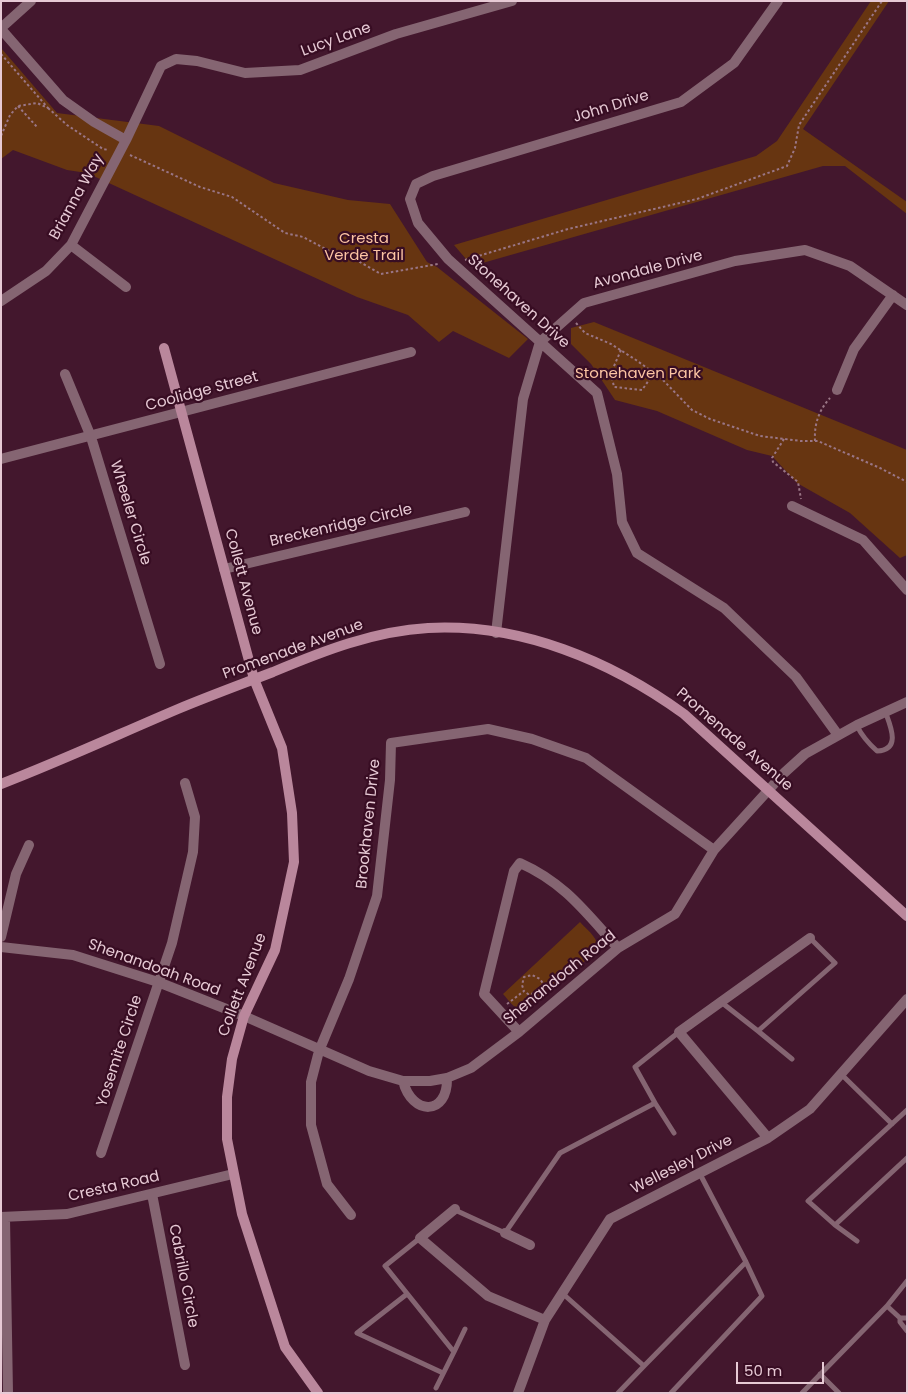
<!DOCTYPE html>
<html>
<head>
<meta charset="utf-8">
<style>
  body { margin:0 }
  #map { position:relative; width:908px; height:1394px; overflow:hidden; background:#43172d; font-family:Poppins,sans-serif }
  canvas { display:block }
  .frame { position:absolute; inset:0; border:2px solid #e7cad5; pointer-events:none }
  .scale { position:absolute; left:736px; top:1362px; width:88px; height:22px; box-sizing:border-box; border:2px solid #e7cad5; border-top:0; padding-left:6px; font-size:15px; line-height:18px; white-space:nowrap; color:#e7cad5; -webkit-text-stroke:4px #380d23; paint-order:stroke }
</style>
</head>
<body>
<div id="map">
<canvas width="908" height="1394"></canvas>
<div class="frame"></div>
<div class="scale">50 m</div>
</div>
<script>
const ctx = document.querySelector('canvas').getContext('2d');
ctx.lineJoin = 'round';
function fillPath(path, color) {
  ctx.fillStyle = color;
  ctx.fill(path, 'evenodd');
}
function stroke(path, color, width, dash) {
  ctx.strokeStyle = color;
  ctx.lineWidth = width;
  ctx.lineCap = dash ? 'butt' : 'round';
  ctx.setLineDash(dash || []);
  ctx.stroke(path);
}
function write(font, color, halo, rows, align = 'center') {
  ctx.font = font + ' Poppins,sans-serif';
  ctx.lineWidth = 4.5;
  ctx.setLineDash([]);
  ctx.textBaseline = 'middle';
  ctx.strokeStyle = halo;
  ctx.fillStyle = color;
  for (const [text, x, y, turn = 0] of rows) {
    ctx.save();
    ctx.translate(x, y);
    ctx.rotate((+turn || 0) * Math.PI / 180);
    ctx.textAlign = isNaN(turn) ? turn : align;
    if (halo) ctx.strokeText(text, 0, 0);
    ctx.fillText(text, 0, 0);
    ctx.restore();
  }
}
fillPath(new Path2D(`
  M871,1H889L803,129L907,202V214L845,166H823L472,266L454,245L756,156L777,141Z
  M1,48L57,113L159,126L274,183L348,200L390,204L427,262L437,267L528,339L509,358L453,331L439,342L408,315L357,297L87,173L67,170L13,150L1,159Z
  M594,322L907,450V555L900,558L850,513L797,483L772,456L747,450L657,411L615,400L591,364L571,344V328Z
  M580,922C588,931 603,941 595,953L530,1006C518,1015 511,1003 503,994Z`), '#673511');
stroke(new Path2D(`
  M1,54L48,108L37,103L18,106L10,115L1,136
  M18,106L37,127
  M48,108L67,125L103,149L109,150
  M130,155L200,187L232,197L285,233L303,237L335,254L351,257L381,274L438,264
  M465,260L568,229L697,199L787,166L795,148L799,125L882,1
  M576,323L585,333L611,344L636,360L661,378L692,410L710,419L760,436L801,441H818L880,468L907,482
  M621,350L611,373L614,387L642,390L654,373
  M784,439L772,458L773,462L798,482L801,499
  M815,441C814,424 819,410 830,398
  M507,1004L524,991L522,985L524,977L532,975L540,979L544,985L539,993L528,994L524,991`), '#9a7686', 2, [2.5, 2.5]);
stroke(new Path2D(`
  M857,726C862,736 868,743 877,751C902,750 890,725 885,711
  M721,1002L758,1031L835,963L810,938
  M758,1031L792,1059
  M841,1074L892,1124
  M655,1103L674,1133
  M907,1110L808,1201L835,1225L907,1158
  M455,1210L505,1233L560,1153L655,1103L635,1067L679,1032
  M835,1225L857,1241
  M420,1238L385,1266L454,1352L436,1388
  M562,1293L644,1366L746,1262L700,1174
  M407,1294L357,1333L443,1373
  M900,1318L887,1306L907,1281
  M907,1318H900V1322L907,1331
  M454,1352L465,1329
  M820,1374L839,1393
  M618,1393L644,1366
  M671,1393L762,1296L746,1262
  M802,1393L887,1306`), '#856572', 5);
stroke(new Path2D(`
  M778,1L734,63L681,102L433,176L416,184L410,199L418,223L448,259L597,393L617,474L622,522L637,553L724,608L796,677L838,735
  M1,28L31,1
  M1,29L63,100L94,122L126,140
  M71,245L126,287
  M1,301L46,271L71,245L126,140L161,66L176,59L197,61L245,73L300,70L396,34L512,1
  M65,374L91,437L160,664
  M837,390L854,349L893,295
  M1,459L411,352
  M792,506L863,540L907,590
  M224,569L465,512
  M496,633L523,399L540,342L584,303L735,261L805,250L850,266L907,305
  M1,937L16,874L29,845
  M1,947L73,955L158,982L244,1016L369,1071L403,1081H430L447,1078L471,1068L519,1032L618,948L675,914L714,850L784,773L805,754L857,725L907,702
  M519,1032L484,994L514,871L520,863C565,883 586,913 618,948
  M403,1081C412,1116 448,1116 447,1078
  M768,1138L679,1032L810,938
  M101,1153L172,943L193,852L195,817L185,783
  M152,1194L185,1365
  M455,1209L420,1238L488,1296L545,1320
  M351,1215L327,1184L311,1125V1082L319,1051L349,979L377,896L390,780L391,743L488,729L532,739L586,758L714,850
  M1,1217L67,1214L233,1174
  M5,1218L8,1393
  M505,1233L530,1245
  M518,1393L545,1320L610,1219L768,1138L810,1109L907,999`), '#856572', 10);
stroke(new Path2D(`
  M164,348L254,679L282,748L292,813L294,862L275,950L244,1016L232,1059L227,1097V1139L242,1214L285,1347L318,1393
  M1,784C61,761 119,734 178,709C209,696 242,684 273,672C323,651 374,631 428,628C521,623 611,661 684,714L907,916`), '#ba879c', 10);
write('15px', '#e7cad5', '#380d23', [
  ["Lucy Lane",336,40,-20],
  ["John Drive",611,107,-17],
  ["Brianna Way",77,197,-61],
  ["Avondale Drive",648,270,-15],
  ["Stonehaven Drive",518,302,42],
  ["Coolidge Street",202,392,-15],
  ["Wheeler Circle",130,513,73],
  ["Breckenridge Circle",341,526,-13],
  ["Collett Avenue",243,582,75],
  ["Promenade Avenue",293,650,-20],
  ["Promenade Avenue",734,740,41],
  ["Brookhaven Drive",369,824,-84],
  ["Shenandoah Road",154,968,20],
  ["Shenandoah Road",560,978,-39],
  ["Collett Avenue",243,985,-69],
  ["Yosemite Circle",120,1051,-72],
  ["Wellesley Drive",682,1165,-27],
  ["Cresta Road",114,1187,-13],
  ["Cabrillo Circle",183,1276,79]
]);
write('15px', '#fcc4a3', '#380d23', [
  ["Cresta",364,239],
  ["Verde Trail",364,256],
  ["Stonehaven Park",638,374]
]);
</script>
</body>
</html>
